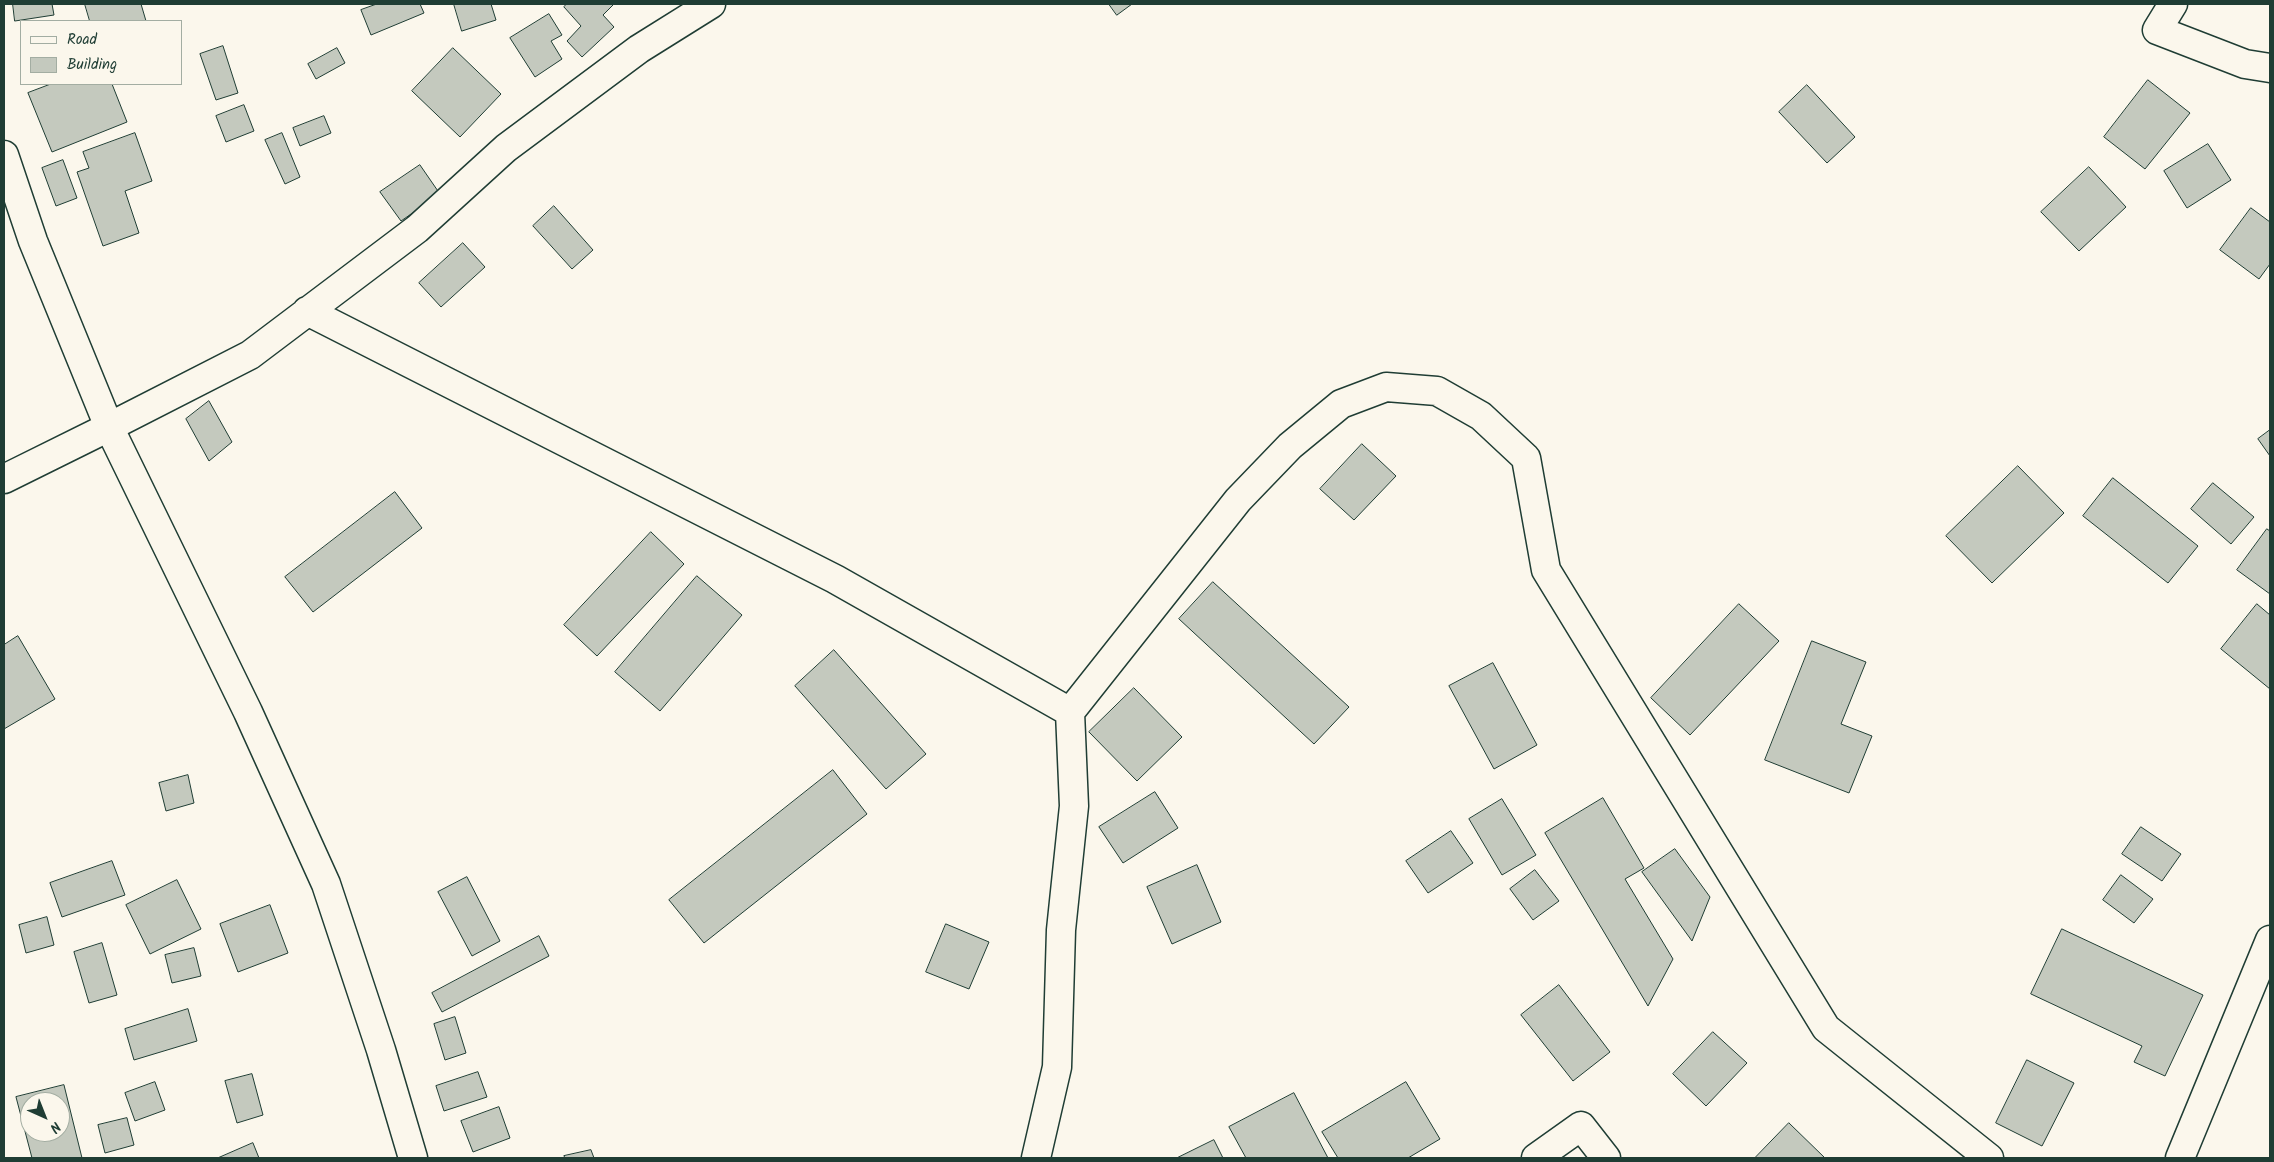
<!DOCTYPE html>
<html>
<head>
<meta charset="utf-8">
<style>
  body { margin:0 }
  #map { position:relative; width:2274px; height:1162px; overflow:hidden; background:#fbf7ec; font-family:Kalam,sans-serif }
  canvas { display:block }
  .frame { position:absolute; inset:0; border:5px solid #1f3d34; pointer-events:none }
  .legend { position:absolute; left:20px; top:20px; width:162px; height:65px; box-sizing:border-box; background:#fbf7ec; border:1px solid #a3ada2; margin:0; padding:6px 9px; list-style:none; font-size:15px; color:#1f3d34 }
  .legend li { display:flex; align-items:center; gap:10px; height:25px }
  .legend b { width:25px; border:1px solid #a3ada2 }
  .north { position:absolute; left:20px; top:1092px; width:50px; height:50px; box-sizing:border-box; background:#fbf7ec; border:1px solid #a3ada2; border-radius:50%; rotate:136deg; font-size:14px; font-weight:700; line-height:20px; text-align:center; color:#1f3d34 }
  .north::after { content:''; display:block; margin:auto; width:18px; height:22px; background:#1f3d34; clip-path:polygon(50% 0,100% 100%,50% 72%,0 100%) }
</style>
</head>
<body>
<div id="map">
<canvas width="2274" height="1162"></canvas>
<div class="frame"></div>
<ul class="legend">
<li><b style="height:6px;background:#fbf7ec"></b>Road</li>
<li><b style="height:14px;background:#c4c9be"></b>Building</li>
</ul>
<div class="north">N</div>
</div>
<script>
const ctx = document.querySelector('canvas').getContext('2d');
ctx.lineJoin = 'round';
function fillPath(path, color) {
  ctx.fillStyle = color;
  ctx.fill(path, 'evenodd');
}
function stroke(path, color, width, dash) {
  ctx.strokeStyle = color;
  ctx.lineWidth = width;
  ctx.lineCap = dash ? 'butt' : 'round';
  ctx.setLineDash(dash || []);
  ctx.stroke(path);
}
const building = new Path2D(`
  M13,4H52L54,15L15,21Z
  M85,4H141L146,21H90Z
  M377,4H420L424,13L371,35L361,10Z
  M454,4H491L496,20L462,31Z
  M567,4H614L603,15L614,27L582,57L567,41L581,26L564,7Z
  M1109,4H1132L1117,15Z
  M549,14L562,35L551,41L562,59L535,77L510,38Z
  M223,46L238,93L216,100L200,54Z
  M337,48L345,63L316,79L308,64Z
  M453,48L501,94L460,137L412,91Z
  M2148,80L2190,113L2145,169L2104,137Z
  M51,84H112L127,122L52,152L28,93Z
  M1807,85L1855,137L1827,163L1779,112Z
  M244,105L254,131L226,142L216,116Z
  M324,116L331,133L300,146L293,128Z
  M135,133L152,181L125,191L139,233L103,246L77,172L89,168L83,152Z
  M282,133L300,177L285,184L265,140Z
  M2208,144L2231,180L2187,208L2164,171Z
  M63,160L77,198L56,206L42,168Z
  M420,165L440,194L401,221L380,192Z
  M2089,167L2126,207L2079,251L2041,212Z
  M554,206L593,250L572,269L533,226Z
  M2251,208L2270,222V264L2259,279L2220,250Z
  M463,243L485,267L441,307L419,283Z
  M209,401L232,442L209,461L186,419Z
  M2270,430V456L2258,439Z
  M1362,444L1396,476L1354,520L1320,489Z
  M2018,466L2064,513L1992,583L1946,536Z
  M2113,478L2198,546L2168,583L2083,516Z
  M2213,483L2254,517L2231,544L2191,509Z
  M395,492L422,528L313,612L285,577Z
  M2267,529L2270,531V594L2237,570Z
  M651,532L684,564L597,656L564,625Z
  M697,576L742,615L660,711L615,672Z
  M1213,582L1349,707L1314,744L1179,619Z
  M1739,604L1779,641L1690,735L1651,698Z
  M2257,604L2270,615V689L2221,649Z
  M18,636L55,699L4,729V645Z
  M1812,641L1866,662L1841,724L1872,736L1849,793L1765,760Z
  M834,650L926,754L886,789L795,686Z
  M1493,663L1537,745L1494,769L1449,686Z
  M1134,688L1182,737L1137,781L1089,732Z
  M833,770L867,814L704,943L669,900Z
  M188,775L194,803L166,811L159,783Z
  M1155,792L1178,828L1123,863L1099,827Z
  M1603,798L1644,868L1625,879L1673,959L1648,1006L1545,833Z
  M1502,799L1536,855L1502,875L1469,819Z
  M2141,827L2181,854L2162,881L2122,854Z
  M1451,831L1473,863L1428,893L1406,861Z
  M1675,849L1710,897L1692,941L1642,872Z
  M112,861L125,895L62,917L50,883Z
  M1197,865L1221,922L1172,944L1147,887Z
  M1535,870L1559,901L1533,920L1510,889Z
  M2121,875L2153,899L2134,923L2103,900Z
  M467,877L500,941L472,956L438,892Z
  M177,880L201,929L150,954L126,905Z
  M270,905L288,953L238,972L220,924Z
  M47,917L54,945L26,953L19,925Z
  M946,924L989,942L969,989L926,972Z
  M2062,929L2203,995L2165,1076L2134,1062L2142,1046L2031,994Z
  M539,936L549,956L442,1012L432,993Z
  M102,943L117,995L89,1003L74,952Z
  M194,948L201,976L172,983L165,955Z
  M1559,985L1610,1052L1573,1081L1521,1015Z
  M188,1009L197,1041L134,1060L125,1029Z
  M455,1017L466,1053L445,1060L434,1024Z
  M1713,1032L1747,1063L1706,1106L1673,1074Z
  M2027,1060L2074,1083L2042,1146L1996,1123Z
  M478,1072L487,1097L444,1111L436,1086Z
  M252,1074L263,1115L237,1123L225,1081Z
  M155,1082L165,1110L135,1121L125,1093Z
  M1406,1082L1440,1139L1408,1158H1338L1322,1132Z
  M64,1085L82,1158H32L16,1097ZM30,1102H60V1132H30Z
  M1294,1093L1328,1158H1246L1229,1127Z
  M499,1107L510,1138L473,1152L461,1121Z
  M127,1118L134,1145L105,1153L98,1125Z
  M1789,1123L1825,1158H1755Z
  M1214,1140L1223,1158H1177Z
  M253,1143L259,1158H218Z
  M591,1150L594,1158H565L564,1156Z`);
fillPath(building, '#c4c9be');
stroke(building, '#1f3d34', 1);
const street = new Path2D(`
  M2173,4L2157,30L2245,64L2270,68
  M307,311L835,579L1070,712
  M4,479L109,427L250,355L417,229L506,148L639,49L711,4
  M1036,1158L1057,1067L1061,930L1074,806L1070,712L1238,500L1290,446L1341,404L1386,387L1437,391L1481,416L1526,458L1546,570L1826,1028L1989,1158
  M1536,1158L1581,1126L1606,1158
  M2180,1158L2270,940`);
const secondary = new Path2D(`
  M4,155L33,241L109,427L248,712L326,884L381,1050L413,1158`);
stroke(street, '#1f3d34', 31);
stroke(secondary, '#1f3d34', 31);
stroke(street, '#fbf7ec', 28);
stroke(secondary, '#fbf7ec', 28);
</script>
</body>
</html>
